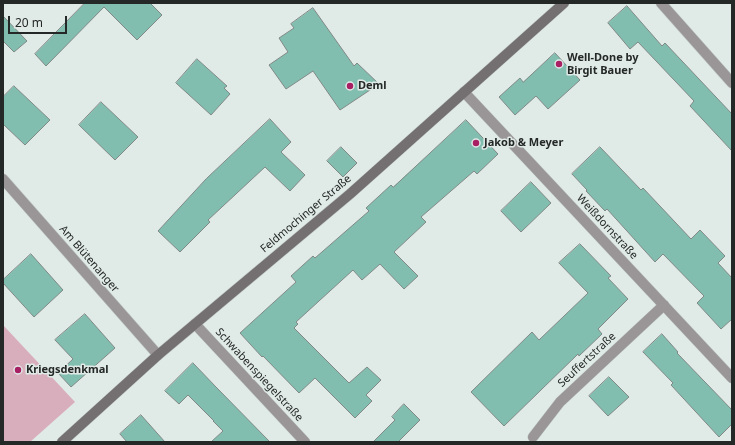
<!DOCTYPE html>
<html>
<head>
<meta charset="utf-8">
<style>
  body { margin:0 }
  #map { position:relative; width:735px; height:445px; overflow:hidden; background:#e0eae7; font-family:"Noto Sans",sans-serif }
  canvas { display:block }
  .frame { position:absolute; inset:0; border:4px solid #242827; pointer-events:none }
  .scale { position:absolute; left:8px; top:16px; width:59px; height:18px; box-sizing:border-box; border:2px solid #242827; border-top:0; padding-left:5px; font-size:12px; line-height:14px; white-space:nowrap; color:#242827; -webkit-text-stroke:3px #e0eae7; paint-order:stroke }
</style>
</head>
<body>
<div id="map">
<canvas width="735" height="445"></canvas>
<div class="frame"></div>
<div class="scale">20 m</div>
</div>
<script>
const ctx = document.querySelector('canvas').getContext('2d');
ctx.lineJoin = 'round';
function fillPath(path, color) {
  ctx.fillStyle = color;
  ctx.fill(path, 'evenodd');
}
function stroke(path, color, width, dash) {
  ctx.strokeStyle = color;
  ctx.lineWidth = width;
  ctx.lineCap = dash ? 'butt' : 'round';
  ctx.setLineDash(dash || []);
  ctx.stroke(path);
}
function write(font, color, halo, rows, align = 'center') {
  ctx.font = font + ' "Noto Sans",sans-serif';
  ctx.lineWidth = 3;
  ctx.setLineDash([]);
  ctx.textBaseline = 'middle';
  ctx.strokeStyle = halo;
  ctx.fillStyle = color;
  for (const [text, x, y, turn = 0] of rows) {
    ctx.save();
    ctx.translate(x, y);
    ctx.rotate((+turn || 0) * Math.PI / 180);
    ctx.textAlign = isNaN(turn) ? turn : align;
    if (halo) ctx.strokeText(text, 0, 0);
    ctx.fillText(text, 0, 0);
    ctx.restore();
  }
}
fillPath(new Path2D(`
  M3,325L75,402L30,442H3Z`), '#d9aebc');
const building = new Path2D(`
  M85,3H150L162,15L137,40L104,7L46,66L35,54Z
  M627,6L662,46L665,43L732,114V151L690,106L694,101L638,42L630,49L608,23Z
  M313,8L354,66L357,63L379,84L340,110L313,71L286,89L269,65L288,52L279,38L294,28L291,24Z
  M3,16L27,41L14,52L3,41Z
  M555,53L580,80L548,109L536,96L515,115L499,97L520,78L523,82Z
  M197,59L227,86L224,88L230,94L211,115L176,83Z
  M14,86L50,120L25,145L3,124V97Z
  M101,102L138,137L115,160L79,125Z
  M270,119L291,142L281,152L305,175L290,191L265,167L208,220L210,222L180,252L158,231L206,179Z
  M466,120L498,154L477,174L474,171L421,217L426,222L394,252L418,276L404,289L380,264L362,280L353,270L296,322L298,324L294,328L349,383L367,367L381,380L366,395L372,401L355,418L315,378L299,393L263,356L262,357L240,333L296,282L291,276L313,256L315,258L369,211L366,208L391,185L393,187Z
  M341,147L357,163L343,177L327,161Z
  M600,147L641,190L643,188L691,239L700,230L725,256L718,263L732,278V319L721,329L697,303L704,296L663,254L655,262L607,209L605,211L586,191L587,190L572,174Z
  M531,182L551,203L521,232L501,211Z
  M580,244L611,276L608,278L628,299L598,329L602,334L579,356L578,354L504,426L471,392L532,332L539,340L588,293L559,263Z
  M31,254L63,290L34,317L3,283V280Z
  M85,314L115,348L71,387L58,373L73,359L55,340Z
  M662,334L678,352L677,353L732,410V424L719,437L671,385L673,383L643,352Z
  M193,363L216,387L270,442H211L223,431L213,421H214L188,395L179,404L165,391Z
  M609,377L629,397L608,416L589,396Z
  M404,404L420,420L398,442H373L395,420L392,417Z
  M141,415L165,442H127L120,434Z`);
fillPath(building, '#82beaf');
stroke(building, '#808986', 1);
const street = new Path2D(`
  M661,3L732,83
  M464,92L732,378
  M3,179L158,355
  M195,324L305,442
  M533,437L560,402L664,305`);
const secondary = new Path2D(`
  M62,442L158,355L350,194L564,3`);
stroke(street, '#bec7c4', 11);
stroke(secondary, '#bec7c4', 11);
stroke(street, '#9a9697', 10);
stroke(secondary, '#746f70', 10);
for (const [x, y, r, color] of [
  [559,64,4,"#a91f63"],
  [350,86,4,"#a91f63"],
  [476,143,4,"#a91f63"],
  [18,370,4,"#a91f63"]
]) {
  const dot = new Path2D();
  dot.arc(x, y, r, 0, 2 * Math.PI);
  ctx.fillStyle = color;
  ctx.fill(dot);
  stroke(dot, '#e0eae7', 1.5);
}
write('bold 11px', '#242827', '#e0eae7', [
  ["Well-Done by",567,58],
  ["Birgit Bauer",567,71],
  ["Deml",358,86],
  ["Jakob & Meyer",484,143],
  ["Kriegsdenkmal",26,370]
], 'left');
write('11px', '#242827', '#e0eae7', [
  ["Feldmochinger Straße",306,214,-40],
  ["Weißdornstraße",607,227,47],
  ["Am Blütenanger",89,259,49],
  ["Seuffertstraße",587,360,-43],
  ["Schwabenspiegelstraße",259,375,47]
]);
</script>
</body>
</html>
